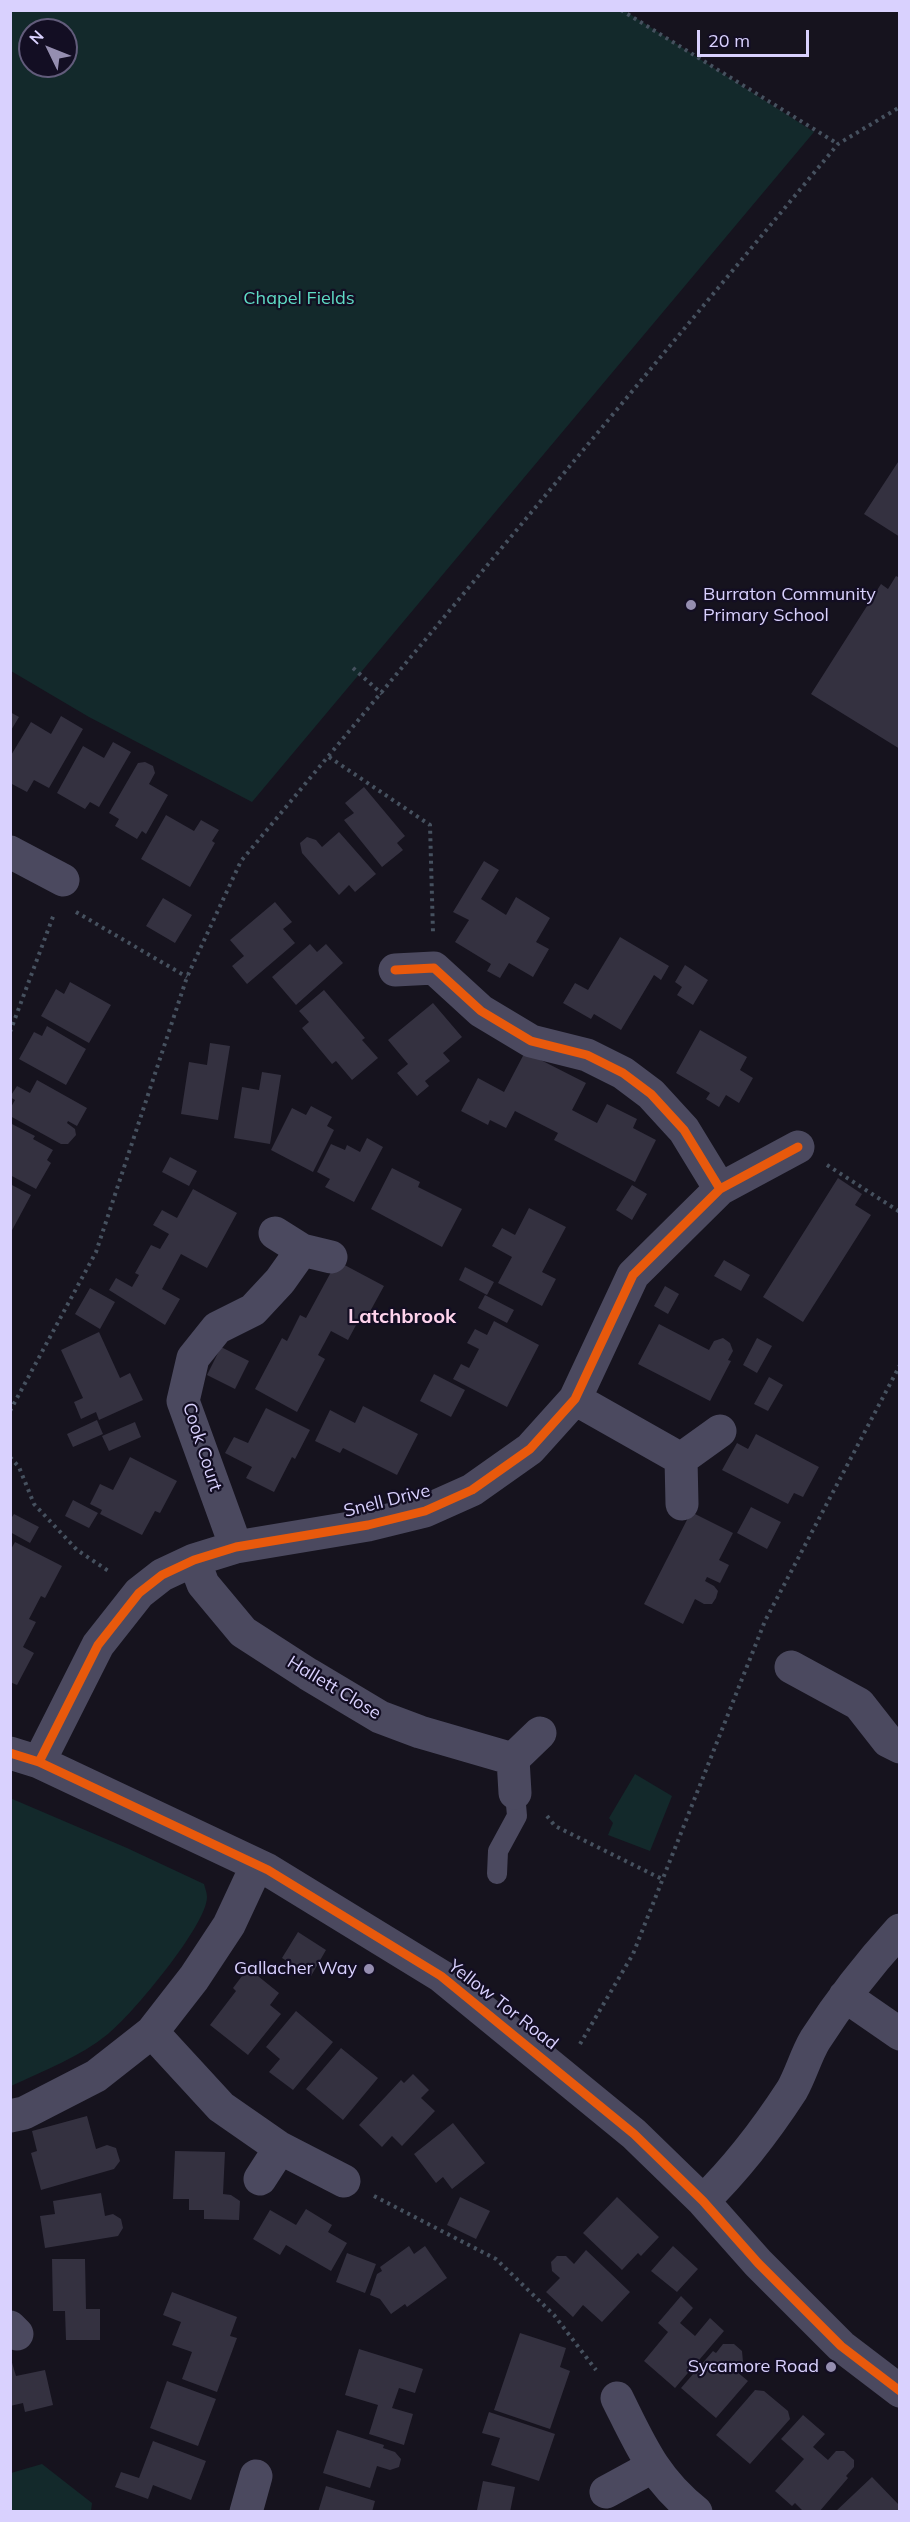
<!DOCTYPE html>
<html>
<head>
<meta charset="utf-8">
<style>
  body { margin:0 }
  #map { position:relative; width:910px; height:2522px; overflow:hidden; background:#16131e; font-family:Mulish,sans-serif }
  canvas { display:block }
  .frame { position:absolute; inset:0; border:12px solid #d9d1fe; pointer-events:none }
  .north { position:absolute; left:18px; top:18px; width:60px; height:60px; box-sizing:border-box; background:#130e23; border:2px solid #625c7b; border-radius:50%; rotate:313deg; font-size:16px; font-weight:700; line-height:24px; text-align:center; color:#d9d1fe }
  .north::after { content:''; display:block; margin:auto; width:21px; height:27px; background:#958eb0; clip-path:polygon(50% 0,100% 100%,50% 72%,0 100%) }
  .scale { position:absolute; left:697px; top:30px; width:112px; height:27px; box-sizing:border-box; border:3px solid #d9d1fe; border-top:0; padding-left:8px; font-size:18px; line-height:21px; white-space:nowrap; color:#d9d1fe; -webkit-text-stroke:4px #130e23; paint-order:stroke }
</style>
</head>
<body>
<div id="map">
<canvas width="910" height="2522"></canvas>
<div class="frame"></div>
<div class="north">N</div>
<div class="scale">20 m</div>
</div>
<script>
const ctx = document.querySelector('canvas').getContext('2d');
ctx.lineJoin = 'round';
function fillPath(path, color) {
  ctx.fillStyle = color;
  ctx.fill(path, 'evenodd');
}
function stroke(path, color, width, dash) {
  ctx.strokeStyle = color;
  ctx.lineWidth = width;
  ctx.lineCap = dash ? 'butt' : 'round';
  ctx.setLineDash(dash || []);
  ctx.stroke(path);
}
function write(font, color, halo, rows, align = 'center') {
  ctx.font = font + ' Mulish,sans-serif';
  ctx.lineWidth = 4.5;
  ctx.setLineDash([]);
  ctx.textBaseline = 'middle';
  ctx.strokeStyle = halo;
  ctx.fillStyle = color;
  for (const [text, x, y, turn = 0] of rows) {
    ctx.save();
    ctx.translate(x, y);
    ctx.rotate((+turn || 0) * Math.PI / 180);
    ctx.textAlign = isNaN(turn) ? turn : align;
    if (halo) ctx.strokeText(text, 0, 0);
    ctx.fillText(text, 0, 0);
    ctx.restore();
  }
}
fillPath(new Path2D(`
  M11,10L625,11L814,132L252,802L89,717L11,671ZM30,30H66V66H30Z
  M635,1774L672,1796L650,1851L608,1835L613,1823L609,1818Z
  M10,1798L127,1848L204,1884C205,1888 207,1893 207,1897C207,1925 131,2016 108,2034C80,2057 43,2071 11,2086Z
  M42,2464L92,2503L91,2511H11V2473Z`), '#13292b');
fillPath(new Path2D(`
  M900,459V537L864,514Z
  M896,576L900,578V749L811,694L881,584L888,589Z
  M10,712L19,717L10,732Z
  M61,716L83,729L49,788L34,780L27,792L10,783V757L31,722L51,734Z
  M113,742L131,752L99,807L90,802L85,809L57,793L83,746L104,758Z
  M145,762L153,766L155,773L149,784L168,795L146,834L142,831L137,839L115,826L119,819L109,813L138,763Z
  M364,787L405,836L397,843L403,850L382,867L344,820L354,813L345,803Z
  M166,815L194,831L201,820L219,830L212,841L215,843L190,887L141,859Z
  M339,832L376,874L355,892L349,885L339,895L302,853L300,843L307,837L316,840L322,847Z
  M484,861L499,870L481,899L506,915L516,897L550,918L536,942L549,949L533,977L509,963L500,978L487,971L491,964L455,942L469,920L453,912Z
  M163,898L192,915L175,943L146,926Z
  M275,902L292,922L283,929L295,943L247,984L232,966L244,956L230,940Z
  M620,937L669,966L661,980L654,975L621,1030L594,1014L591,1019L563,1003L575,983L588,990Z
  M310,944L317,952L326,944L343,963L296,1005L272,977Z
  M685,965L708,980L693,1005L677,995L682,987L675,982Z
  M70,982L111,1005L89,1043L41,1016L56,989L64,994Z
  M324,990L365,1038L362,1040L378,1058L352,1080L336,1061L332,1064L302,1028L309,1022L299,1011Z
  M433,1003L462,1037L443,1053L450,1061L425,1081L429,1086L417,1096L397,1073L408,1064L388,1040Z
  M47,1026L86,1049L66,1085L19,1059L34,1032L42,1036Z
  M700,1030L747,1057L740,1070L753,1078L739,1103L726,1095L719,1107L706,1099L710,1093L676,1073Z
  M210,1043L230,1046L218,1120L181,1114L189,1062L207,1065Z
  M525,1052L586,1083L572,1110L597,1123L607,1104L637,1119L633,1128L656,1140L635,1182L554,1140L558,1133L515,1111L506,1128L490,1120L488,1125L461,1111L478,1078L504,1092Z
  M262,1072L281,1075L270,1144L234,1138L242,1087L259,1090Z
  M37,1080L87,1108L77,1126L68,1121L67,1123L75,1129L76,1135L68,1144H61L10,1116V1109L15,1100L10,1097L17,1086L30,1093Z
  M311,1106L332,1117L327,1126L334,1130L313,1172L271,1150L292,1108L306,1115Z
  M10,1123L35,1136L33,1139L53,1150L47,1160L51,1163L36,1189L10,1175Z
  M367,1138L383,1147L354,1202L325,1187L330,1179L317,1172L331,1144L345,1150L347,1145L360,1152Z
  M170,1157L197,1171L189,1186L162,1172Z
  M392,1168L420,1182L418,1187L462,1209L442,1247L371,1209Z
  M838,1178L862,1194L855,1205L871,1215L803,1322L763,1297Z
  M10,1184L31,1195L10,1234Z
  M632,1185L647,1194L632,1220L616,1210Z
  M193,1189L237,1213L207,1268L181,1254L162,1289L180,1299L165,1325L109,1290L116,1278L132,1287L139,1275L135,1273L151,1245L160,1249L169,1234L153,1225L162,1210L177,1218Z
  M529,1208L566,1227L542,1272L556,1279L542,1306L498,1283L512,1257L492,1246L502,1228L515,1235Z
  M724,1260L750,1275L741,1291L714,1276Z
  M337,1261L384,1286L367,1317L362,1314L348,1340L331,1331L318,1355L325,1359L297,1412L255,1389L282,1338L287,1341L300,1315L306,1318Z
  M465,1267L494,1282L487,1295L459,1280Z
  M665,1286L679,1294L668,1314L654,1306Z
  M90,1288L115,1302L100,1329L75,1314Z
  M485,1295L514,1310L507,1323L478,1308Z
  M494,1321L539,1345L507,1407L453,1379L461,1364L469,1368L479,1349L467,1343L475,1329L487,1335Z
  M659,1324L709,1350L714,1341L723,1338L730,1343L733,1351L728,1360L731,1361L710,1401L638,1364Z
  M99,1332L120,1378L130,1373L143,1400L99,1420L96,1412L81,1419L74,1402L83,1398L61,1350Z
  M757,1338L772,1346L757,1373L743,1365Z
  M221,1347L249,1361L235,1389L207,1375Z
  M434,1374L465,1390L451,1417L420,1401Z
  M769,1377L783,1385L768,1411L754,1404Z
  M363,1406L418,1434L397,1475L343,1448L340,1453L315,1441L330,1410L355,1423Z
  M266,1408L310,1430L295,1459L292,1457L274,1492L246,1478L252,1467L225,1453L234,1437L248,1443Z
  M97,1420L103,1434L73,1447L67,1434Z
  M135,1422L141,1437L109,1451L102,1436Z
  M756,1434L819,1467L803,1497L794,1493L788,1504L722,1470L737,1443L748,1449Z
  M130,1457L177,1481L160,1513L155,1511L142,1535L100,1514L102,1510L90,1504L100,1484L113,1490Z
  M73,1500L98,1513L89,1528L65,1516Z
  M751,1507L781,1522L767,1549L737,1533Z
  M691,1512L733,1533L719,1560L729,1565L720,1583L707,1577L705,1581L714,1586L718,1591L716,1598L712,1604H704L695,1599L683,1624L644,1604Z
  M14,1514L39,1527L30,1543L10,1532V1520Z
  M15,1542L62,1566L45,1598L41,1596L29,1619L36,1622L23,1647L34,1653L17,1685L10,1682V1551Z
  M298,1932L326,1950L311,1976L282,1958Z
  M248,1968L279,1993L270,2005L281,2014L248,2055L210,2025L236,1991L233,1988Z
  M296,2011L333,2042L293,2090L269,2072L280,2059L266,2047Z
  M341,2048L378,2078L343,2120L306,2089Z
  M413,2074L429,2090L421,2098L435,2111L402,2146L392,2136L382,2147L359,2125L401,2080L404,2083Z
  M87,2116L96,2149L107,2145L116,2148L120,2161L114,2169L41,2190L31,2153L37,2151L32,2131Z
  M453,2123L485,2163L452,2189L443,2177L436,2183L414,2154Z
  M175,2151L225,2152L223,2194L231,2195L240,2201L239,2220L204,2219V2210H189V2199H173Z
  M101,2193L105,2216L113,2214L121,2219L123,2228L118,2236L45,2248L40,2216L55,2214L53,2201Z
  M460,2197L490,2211L476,2239L447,2225Z
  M617,2197L659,2237L641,2256L638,2253L622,2270L583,2233Z
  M306,2209L332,2225L328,2232L347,2243L331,2271L286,2245L280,2255L253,2239L270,2210L296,2225Z
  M409,2246L414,2254L425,2246L447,2278L407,2307L405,2304L391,2314L380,2299L370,2295L377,2274L382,2271L380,2267Z
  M673,2246L698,2269L677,2292L651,2271Z
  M586,2250L630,2292L602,2322L583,2305L573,2317L546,2292L560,2278L552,2271L551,2262L557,2256H566L574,2264Z
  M347,2253L376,2264L365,2293L336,2282Z
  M52,2259H85L86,2309H100V2340H66L65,2311H53Z
  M172,2292L237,2317L230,2336L237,2338L217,2392L182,2379L192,2352L172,2345L181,2322L163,2315Z
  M681,2296L693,2308L680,2323L695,2336L710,2318L724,2331L675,2388L644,2361L668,2332L658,2323Z
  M520,2333L566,2348L560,2367L570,2371L550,2429L494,2410Z
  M723,2344H734L742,2351L743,2362L736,2371L748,2381L716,2418L681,2388L713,2351L716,2353Z
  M359,2349L423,2369L415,2393L399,2388L392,2408L413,2414L404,2445L369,2434L378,2405L345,2395Z
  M10,2356L16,2376L45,2370L53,2405L25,2412L23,2403L10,2406Z
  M167,2381L216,2399L198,2446L150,2428Z
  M755,2390L764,2391L788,2411L790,2419L750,2464L716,2435Z
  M489,2412L555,2434L539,2481L491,2465L500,2438L482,2433Z
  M803,2415L825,2434L813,2447L828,2460L836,2451H844L854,2460V2467L846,2476L848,2478L819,2512H804L795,2503L792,2506L775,2491L804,2459L781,2439Z
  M337,2430L384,2445L383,2448L395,2452L401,2459L399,2467L390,2470L377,2466L370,2488L323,2473Z
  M153,2441L206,2461L191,2500L153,2485L148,2499L115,2487L121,2472L139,2478Z
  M872,2477L900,2506V2512H835Z
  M483,2481L515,2487L510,2512L477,2510Z
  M326,2486L375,2501L372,2512H318Z`), '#343140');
stroke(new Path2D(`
  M621,10L838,144
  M353,668L382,694
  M329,757L430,825L433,933
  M76,912L187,977
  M10,1032L54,914
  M827,1165L900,1212
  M10,1411L96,1252L187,977L241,861L838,144L900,107
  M10,1457L19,1467L34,1504L77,1550L110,1572
  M547,1816L555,1826L664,1880
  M580,2044L633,1954L765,1621L900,1365
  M374,2196L496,2259L554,2315L596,2370`), '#46515f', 4, [3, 4.5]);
stroke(new Path2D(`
  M497,1874L498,1851L517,1816L515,1793`), '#4b495f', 20);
stroke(new Path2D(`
  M10,852L63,880
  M395,970L434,968L481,1011L531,1041L587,1055L623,1073L651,1094L684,1130L720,1189
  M275,1233L302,1250
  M575,1399L681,1459
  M682,1504L681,1459L720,1431
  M236,1547L183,1401L193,1358L217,1328L253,1310L280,1281L302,1250L331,1257
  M194,1560L203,1584L243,1632L308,1674L380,1717L420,1732L513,1759L515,1793
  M791,1667L859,1704L888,1741L900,1747
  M10,1753L39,1762L268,1870L441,1976L634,2134L703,2201L758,2263L841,2346L900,2391
  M513,1759L540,1733
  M39,1762L98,1645L139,1593L162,1575L194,1560L236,1547L368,1525L425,1511L472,1490L530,1449L575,1399L633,1275L720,1189L798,1147
  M845,1996L900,2034
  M152,2032L221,2107L280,2148L344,2181
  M10,2116L24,2113L96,2076L152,2032L194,1978L229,1925L257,1865
  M260,2179L280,2148
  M703,2201C737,2168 766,2130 792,2090C801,2074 806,2055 815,2040C840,2001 868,1965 900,1930
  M10,2327L17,2334
  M617,2398C640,2444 654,2479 696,2512
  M606,2492L652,2467
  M246,2512L256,2476`), '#4b495f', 33);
stroke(new Path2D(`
  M395,970L434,968L481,1011L531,1041L587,1055L623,1073L651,1094L684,1130L720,1189
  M10,1753L39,1762L268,1870L441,1976L634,2134L703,2201L758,2263L841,2346L900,2391
  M39,1762L98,1645L139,1593L162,1575L194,1560L236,1547L368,1525L425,1511L472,1490L530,1449L575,1399L633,1275L720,1189L798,1147`), '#e8590c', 9);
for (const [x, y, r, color] of [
  [691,605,6,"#958eb0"],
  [369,1969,6,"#958eb0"],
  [831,2367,6,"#958eb0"]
]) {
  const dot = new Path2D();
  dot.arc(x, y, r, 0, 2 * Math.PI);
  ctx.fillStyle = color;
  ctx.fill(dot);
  stroke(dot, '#130e23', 2);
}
write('18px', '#5fdcc5', '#130e23', [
  ["Chapel Fields",299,299]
]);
write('18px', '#d9d1fe', '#130e23', [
  ["Burraton Community",703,595,"left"],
  ["Primary School",703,616,"left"],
  ["Gallacher Way",357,1969],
  ["Sycamore Road",819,2367]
], 'right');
write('18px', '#d9d1fe', '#130e23', [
  ["Cook Court",202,1447,72],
  ["Snell Drive",387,1501,-14],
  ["Hallett Close",334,1688,31],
  ["Yellow Tor Road",503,2005,38]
]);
write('bold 20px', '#fed3ec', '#130e23', [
  ["Latchbrook",402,1317]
]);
</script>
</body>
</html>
